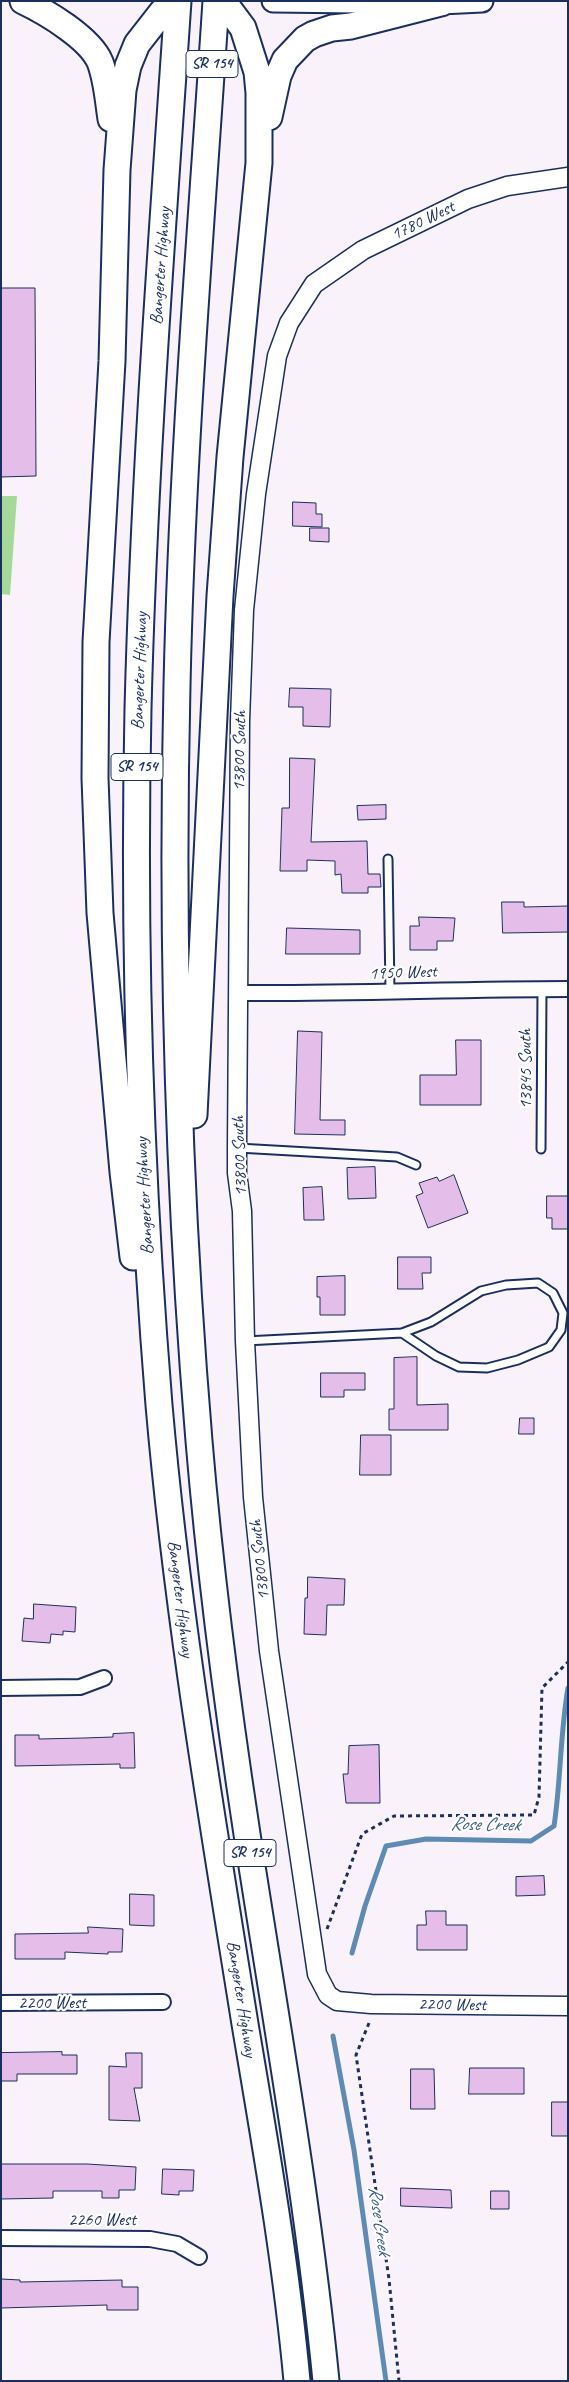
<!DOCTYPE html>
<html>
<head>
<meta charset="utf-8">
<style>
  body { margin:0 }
  #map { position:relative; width:569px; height:2382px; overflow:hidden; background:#faf2fa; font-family:Caveat,sans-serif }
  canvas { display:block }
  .frame { position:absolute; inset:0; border:2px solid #1b2f5e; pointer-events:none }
</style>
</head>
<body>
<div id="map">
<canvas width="569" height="2382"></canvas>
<div class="frame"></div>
</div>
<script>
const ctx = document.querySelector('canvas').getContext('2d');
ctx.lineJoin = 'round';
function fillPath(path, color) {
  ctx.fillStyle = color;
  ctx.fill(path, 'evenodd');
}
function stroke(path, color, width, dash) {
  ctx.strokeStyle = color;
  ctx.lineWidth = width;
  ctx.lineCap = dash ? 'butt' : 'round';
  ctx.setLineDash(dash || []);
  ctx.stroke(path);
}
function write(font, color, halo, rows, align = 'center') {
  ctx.font = font + ' Caveat,sans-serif';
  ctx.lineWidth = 4.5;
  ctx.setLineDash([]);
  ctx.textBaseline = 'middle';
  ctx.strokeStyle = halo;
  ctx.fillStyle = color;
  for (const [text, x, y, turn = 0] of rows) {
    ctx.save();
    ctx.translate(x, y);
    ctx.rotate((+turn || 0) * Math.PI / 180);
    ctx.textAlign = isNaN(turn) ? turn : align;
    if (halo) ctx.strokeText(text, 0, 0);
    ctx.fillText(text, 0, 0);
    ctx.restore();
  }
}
fillPath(new Path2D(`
  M1,496H17L10,595L1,594Z`), '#a6d899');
stroke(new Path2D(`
  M352,1953L365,1906L386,1846L426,1839L531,1841L554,1826C561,1780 560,1734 568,1688
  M333,2036L354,2150L386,2381`), '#5e8bb3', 5);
const building = new Path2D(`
  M1,288H35L36,476L1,477Z
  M293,502L316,503V514H322V527L293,526Z
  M310,528H329V542L310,541Z
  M290,688L331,689L330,727L303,726V707H289Z
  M290,758L315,759L311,842L367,841L368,874H380L381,887H368V893H342L341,874L335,875V861L307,860V871H280L282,808H289Z
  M386,805V819L358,820L357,806Z
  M502,902H524V907L568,906V932L503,933Z
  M419,917L455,918L453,941H437V950H410V926H419Z
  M287,928L360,930V954H286Z
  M298,1031L322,1032L320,1120H345V1135L295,1134Z
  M456,1040H481V1105H420V1075H456Z
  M375,1167L376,1198L348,1199L347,1168Z
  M454,1175L468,1213L428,1228L416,1196L423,1193L419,1183L437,1177L439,1181Z
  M322,1187L324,1220H304L303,1188Z
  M547,1196H568V1229H552V1218H547Z
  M398,1257H431V1273H422L423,1289H398Z
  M345,1276V1315H320V1297H317V1277Z
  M417,1357V1405L448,1404V1430H389V1409H394V1358Z
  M321,1373H365V1390H344V1397H321Z
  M520,1418H534V1434H519Z
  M361,1435H391V1475H360Z
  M308,1577L345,1579L344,1605H327L326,1635L304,1634L305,1598H307Z
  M34,1604L76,1607L75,1632L63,1631V1635L51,1634L50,1643L22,1641L24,1618L33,1619Z
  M134,1733L135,1768H120V1764L15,1766V1735H39V1739L84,1738L113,1737V1734Z
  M379,1745L380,1803H346L343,1774H348L349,1746Z
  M544,1876L545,1895L516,1896V1877Z
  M130,1894L154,1895V1926L130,1925Z
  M426,1911H446V1925H467V1950H417V1925H426Z
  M88,1927L123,1929L122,1952H108V1954L65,1952V1959H15V1934L88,1933Z
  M62,2052V2055H77V2074H17V2081H1V2053Z
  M126,2053H142V2088H134L140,2121L109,2120V2066L126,2067Z
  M470,2068H524V2094H469Z
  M411,2069H434L435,2109H411Z
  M552,2102H568V2136H552Z
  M1,2164H87L136,2167L135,2190H119V2198H102V2191H53V2198L1,2199Z
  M163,2169L194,2170L193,2191H179V2195L162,2194Z
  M401,2188L451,2190L452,2208L401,2206Z
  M491,2191H509V2209H491Z
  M1,2279L20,2280V2282L122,2280V2287H138V2310H107V2305L1,2308Z`);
fillPath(building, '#e4bee8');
stroke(building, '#1b2f5e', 1);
const service = new Path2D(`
  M388,859L390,993
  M238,1148L397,1157L416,1165
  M541,1149L542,989
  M245,1341L402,1333L431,1322L481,1291L506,1285L538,1283L553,1293L563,1313L561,1330L549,1347L518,1360L487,1368L459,1367L436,1356L402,1333`);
const minor = new Path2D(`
  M238,993C348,994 458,989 568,989
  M1,1688L80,1687L104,1678
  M1,2003L163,2002
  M1,2238L150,2239L177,2244L199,2257`);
const tertiary = new Path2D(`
  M568,177L507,186L468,199L363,250L314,284L289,323L277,356L256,494L244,610L240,721L237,1148V1173L242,1211L245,1341L253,1497L269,1651L317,1974L328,1995L337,2001L371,2004L568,2006`);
const primary = new Path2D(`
  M273,1L441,3L482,1`);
const motorway = new Path2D(`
  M23,1C46,12 90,38 100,62C107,80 108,100 111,119
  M178,1C162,237 144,473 138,709C133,942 140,1173 159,1405C177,1613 212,1818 245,2024C265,2143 286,2261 297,2381
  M216,1C201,229 182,457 177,685C171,937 178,1189 199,1441C210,1572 227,1703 247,1834C275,2016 308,2198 326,2381
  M269,117L278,76L285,60L305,39L314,34L332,28L351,26L441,3
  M194,1115L220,596L230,457L259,163V93L257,72L243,28L223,1
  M133,1257L123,1172L100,913L95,778L96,642L112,361L117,170L123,90L128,66L137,44L162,12L174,1`);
stroke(service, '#1b2f5e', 11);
stroke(minor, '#1b2f5e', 18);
stroke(tertiary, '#1b2f5e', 21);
stroke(primary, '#1b2f5e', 25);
stroke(motorway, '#1b2f5e', 29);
stroke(new Path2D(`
  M327,1929L362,1834L394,1816L534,1815L539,1797L542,1688L568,1662
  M369,2023L356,2055L389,2279L399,2381`), '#1b2f5e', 3, [4, 4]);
stroke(service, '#fff', 7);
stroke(minor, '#fff', 14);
stroke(tertiary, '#fff', 18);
stroke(primary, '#fff', 21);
stroke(motorway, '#fff', 25);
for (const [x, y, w] of [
  [212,64,52],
  [137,767,52],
  [250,1853,52]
]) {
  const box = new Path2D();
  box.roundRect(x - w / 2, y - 13.5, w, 27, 4);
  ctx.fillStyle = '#fff';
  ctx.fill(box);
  stroke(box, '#1b2f5e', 1);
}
write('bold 16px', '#1b2f5e', null, [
  ["SR 154",212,64],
  ["SR 154",137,767],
  ["SR 154",250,1853]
]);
write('18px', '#1b2f5e', '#fff', [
  ["1780 West",423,221,-26],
  ["Bangerter Highway",161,266,-86],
  ["Bangerter Highway",140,671,-88],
  ["13800 South",240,751,-89],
  ["1950 West",403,973,-2],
  ["13845 South",526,1069,-90],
  ["13800 South",240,1156,-92],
  ["Bangerter Highway",145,1196,-93],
  ["13800 South",260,1560,-96],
  ["Bangerter Highway",180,1599,83],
  ["Bangerter Highway",241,1999,81],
  ["2200 West",52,2003],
  ["2200 West",452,2005,1],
  ["2260 West",102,2220]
]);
write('italic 19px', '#3c5d88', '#fff', [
  ["Rose Creek",485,1825,1],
  ["Rose Creek",379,2221,82]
]);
</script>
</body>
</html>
